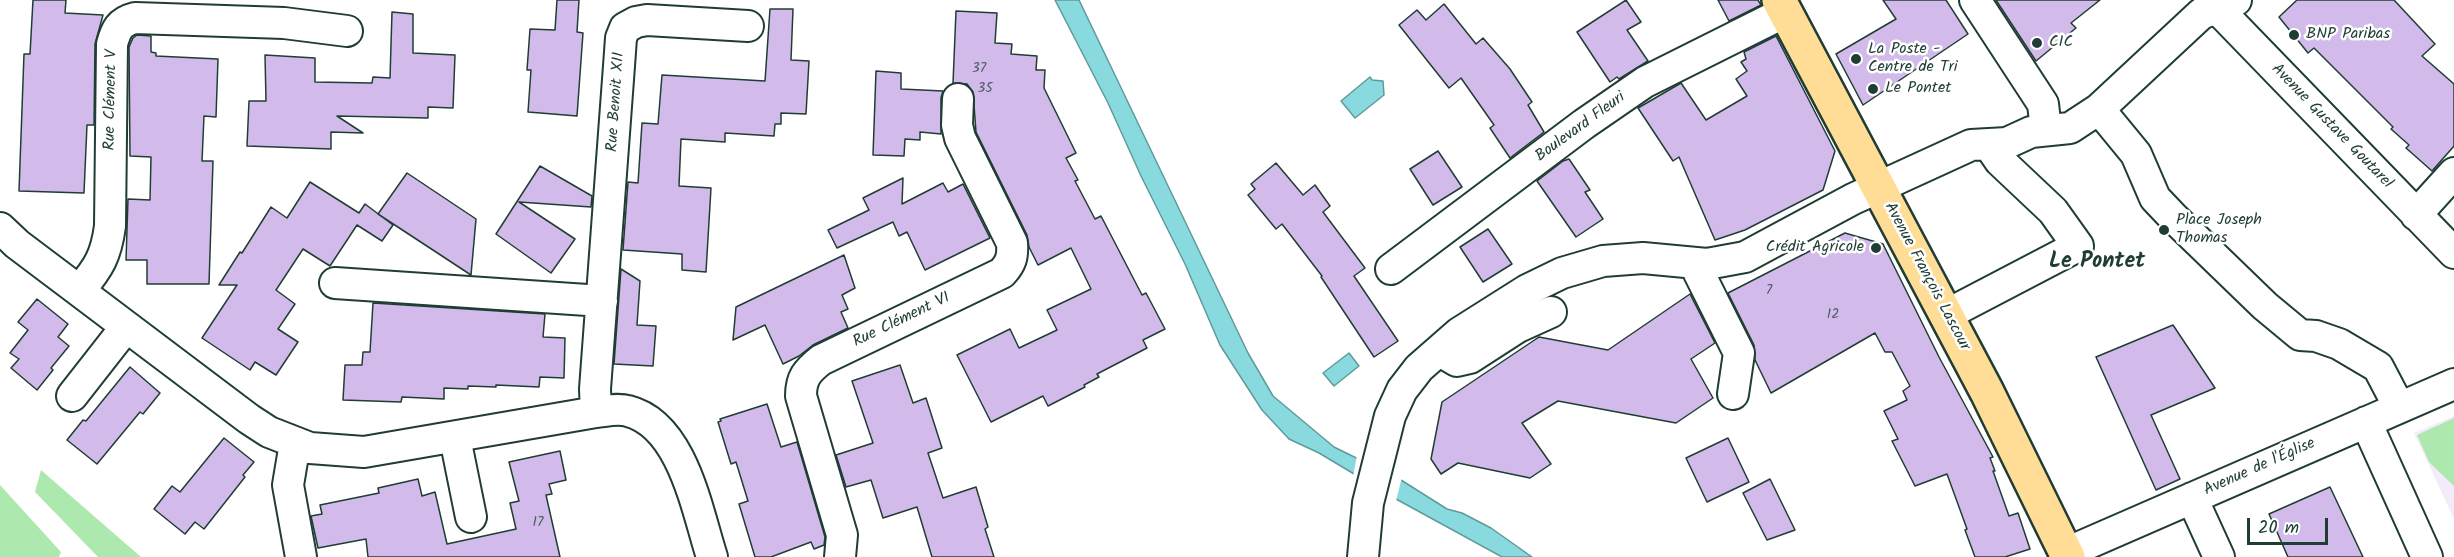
<!DOCTYPE html>
<html>
<head>
<meta charset="utf-8">
<style>
  body { margin:0 }
  #map { position:relative; width:2454px; height:557px; overflow:hidden; background:#fff; font-family:Kalam,sans-serif }
  canvas { display:block }
  .scale { position:absolute; left:2247px; top:518px; width:81px; height:27px; box-sizing:border-box; border:3px solid #1f3d34; border-top:0; padding-left:8px; font-size:18px; line-height:21px; white-space:nowrap; color:#1f3d34; -webkit-text-stroke:4px #fff; paint-order:stroke }
</style>
</head>
<body>
<div id="map">
<canvas width="2454" height="557"></canvas>
<div class="scale">20 m</div>
</div>
<script>
const ctx = document.querySelector('canvas').getContext('2d');
ctx.lineJoin = 'round';
function fillPath(path, color) {
  ctx.fillStyle = color;
  ctx.fill(path, 'evenodd');
}
function stroke(path, color, width, dash) {
  ctx.strokeStyle = color;
  ctx.lineWidth = width;
  ctx.lineCap = dash ? 'butt' : 'round';
  ctx.setLineDash(dash || []);
  ctx.stroke(path);
}
function write(font, color, halo, rows, align = 'center') {
  ctx.font = font + ' Kalam,sans-serif';
  ctx.lineWidth = 5;
  ctx.setLineDash([]);
  ctx.textBaseline = 'middle';
  ctx.strokeStyle = halo;
  ctx.fillStyle = color;
  for (const [text, x, y, turn = 0] of rows) {
    ctx.save();
    ctx.translate(x, y);
    ctx.rotate((+turn || 0) * Math.PI / 180);
    ctx.textAlign = isNaN(turn) ? turn : align;
    if (halo) ctx.strokeText(text, 0, 0);
    ctx.fillText(text, 0, 0);
    ctx.restore();
  }
}
fillPath(new Path2D(`
  M2454,416V519L2414,433Z`), '#f2ebf9');
fillPath(new Path2D(`
  M2454,418V486L2429,462L2417,435Z
  M41,470L141,557H98L35,492Z
  M0,485L61,552L59,557H0Z`), '#ade9af');
const water = new Path2D(`
  M1055,0H1079L1248,353L1273,396L1334,447L1401,480L1447,509L1462,513L1491,528L1532,557H1502L1396,499L1319,453L1289,439L1262,410L1220,345L1185,264L1141,176L1108,103Z
  M1370,77L1372,80L1383,81L1384,95L1355,118L1341,101Z
  M1349,353L1359,366L1334,386L1323,373Z`);
fillPath(water, '#89dadf');
stroke(water, '#5f9b9b', 1.5);
fillPath(new Path2D(`
  M1357,455L1402,477L1396,501L1353,477Z`), '#fff');
const building = new Path2D(`
  M33,0H66L65,13L103,15L95,44L94,125H87L84,193L19,191L24,54H30Z
  M557,0H579L577,32L583,33L577,116L528,112L531,70H527L530,29L555,30Z
  M1626,0L1641,22L1627,30L1648,61L1619,79L1617,77L1610,82L1577,32Z
  M1718,0H1758L1761,5L1729,21Z
  M1883,0H1946L1968,34L1863,105L1836,54L1896,19Z
  M1996,0H2100L2071,23L2076,28L2036,61Z
  M2297,0H2394L2435,44L2422,56L2454,84V146L2432,171L2406,148L2409,145L2391,129L2393,127L2314,48L2308,53L2279,17Z
  M1444,4L1476,44L1483,38L1510,69L1532,102L1528,105L1544,132L1510,158L1490,128L1494,125L1461,78L1449,88L1399,25L1417,10L1426,20Z
  M770,9H793L791,60L809,61L806,114L781,113V124H775L774,136L725,133V142L681,139L679,186L711,188L706,272L682,270V254L623,250L628,182L638,183L642,123L658,124L662,75L765,81Z
  M956,11L997,13L995,43L1012,44L1011,54L1037,56L1036,70H1045L1044,88L1076,153L1066,158L1078,180L1075,181L1095,219L1101,216L1142,295L1146,293L1165,329L1143,340L1147,348L1097,374L1099,377L1084,385L1085,387L1048,406L1043,396L991,422L957,355L1010,329L1019,348L1057,330L1047,310L1091,289L1071,248L1038,265L1029,247L1027,235L976,132L973,92L967,84L953,83Z
  M392,12L413,14V53L455,55L453,108L428,107V118L337,116L363,133L331,132V149L247,146L249,101H266L265,55L315,58V82L372,83L373,77L390,78Z
  M137,35L151,36V52L156,53V56L218,59L216,117L204,116L202,161H213L209,284H147V260H126L128,199L150,200L151,157L130,156L129,47L133,38Z
  M1776,36L1835,151L1823,190L1745,230L1715,240L1679,157L1673,161L1638,108L1681,83L1706,120L1747,96L1736,79L1747,71L1741,62L1746,59L1744,52Z
  M876,71L901,73V89L943,91L941,98V134L920,132V140L905,139L904,156L873,155Z
  M1438,151L1462,187L1433,205L1410,169Z
  M1569,159L1590,190L1585,192L1603,219L1576,237L1537,181L1563,161Z
  M1276,163L1303,195L1315,185L1330,206L1323,212L1365,268L1354,276L1398,341L1374,357L1321,277L1322,276L1282,224L1276,229L1248,195L1255,189L1251,184Z
  M540,166L592,196L591,207L519,202L575,239L551,273L496,234Z
  M407,173L476,219L471,275L378,214Z
  M903,178L902,204L943,183L948,192L963,184L990,238L925,270L907,232L899,236L893,222L837,248L828,230L869,210L863,198Z
  M310,182L359,213L365,204L393,225L382,241L357,225L330,266L303,249L276,290L295,304L278,329L298,342L276,375L255,362L250,370L202,338L237,285H219L240,252L242,253L271,207L287,218Z
  M1488,229L1512,264L1483,282L1460,247Z
  M1845,233L1883,244L1939,357L1993,457L1990,458L1995,471H1993L2009,516L2018,513L2030,549L2005,557H1975L1965,530L1967,529L1947,474L1915,486L1892,441L1898,439L1884,411L1907,400L1903,391L1910,386L1892,352H1885L1875,333L1771,393L1755,360L1754,345L1728,293Z
  M844,255L855,288L842,295L848,309L841,312L848,328L813,345L799,356L783,364L765,325L733,340L736,307Z
  M621,269L640,281L637,325L656,326L653,366L614,364Z
  M1690,294L1715,343L1691,359L1713,398L1676,423L1558,401L1522,423L1551,464L1530,478L1458,463L1441,474L1431,459L1442,402L1539,337L1608,350Z
  M37,299L68,324L58,337L69,346L51,368L53,370L37,390L11,368L19,359L10,353L28,330L18,322Z
  M373,303L545,314L543,337L565,338L564,378L540,377L539,387L496,385V387L468,386V389L444,388V399L402,397L401,402L343,400L345,365H362L363,352H370Z
  M2173,325L2215,388L2151,415L2180,479L2156,490L2096,357Z
  M900,365L913,403L926,398L942,448L928,453L943,498L976,487L988,527L985,529L994,557H932L917,507L883,518L871,480L846,487L836,455L873,443L852,381Z
  M130,367L160,393L143,414L140,412L97,464L67,440L83,420L86,421Z
  M767,404L781,447L797,442L825,537L824,545L814,549L811,542L771,557H755L739,504L748,501L736,462L731,464L718,422L721,421L720,419Z
  M224,438L254,462L243,475L245,477L204,529L195,522L185,534L154,509L172,486L180,492Z
  M1728,438L1749,482L1707,502L1686,458Z
  M560,451L566,480L549,484L552,494L546,495L560,557H368L366,539L318,548L311,516L322,514L320,505L379,493L378,488L418,479L422,496L435,492L447,544L516,529L510,503L519,501L509,462Z
  M1770,479L1795,530L1767,540L1743,493Z
  M2330,487L2363,557H2288L2269,514Z`);
fillPath(building, '#d2bbeb');
stroke(building, '#1f3d34', 1.5);
const minor = new Path2D(`
  M1975,0L2043,104L2046,130
  M2209,0L2454,253
  M2099,109L2136,154L2155,198L2173,217L2265,306L2300,335L2316,336L2339,344L2378,367L2399,407
  M2416,215L2454,173
  M0,228L17,244L249,419L269,432L310,448L364,452L596,412C606,411 618,408 628,411C683,425 697,511 712,557
  M1391,269L1584,124L1645,82L1785,12
  M1698,271L1739,353L1733,394
  M335,283L602,301
  M80,290C99,267 106,256 110,226L112,44C116,30 119,22 135,18L284,23L347,31
  M1946,315L2078,246L2053,211L2000,161L1989,145
  M1440,351L1457,361L1470,358L1518,327L1551,312
  M72,396L126,327
  M596,412L595,389L619,66L621,38L625,28L636,22L647,20L748,26
  M2366,422L2427,557
  M455,438L471,517
  M295,443L288,485L301,557
  M2192,498L2219,557
  M2066,553L2454,384
  M840,557L842,535L801,396C801,378 807,371 821,360L1002,273C1011,263 1013,257 1012,243L960,138L957,125L958,99
  M1363,557L1368,503L1390,416L1402,390L1419,368L1459,333L1527,290L1562,273L1603,261L1643,258L1707,264L1745,257L1853,199L1971,145L2007,143L2031,132L2070,128L2099,109L2201,14L2236,0`);
const major = new Path2D(`
  M1779,0L1987,392L2068,557`);
stroke(minor, '#1f3d34', 34);
stroke(major, '#1f3d34', 38);
stroke(minor, '#fff', 30);
stroke(major, '#ffdd96', 33);
for (const [x, y, r, color] of [
  [2294,35,6,"#1f3d34"],
  [2037,43,6,"#1f3d34"],
  [1856,59,6,"#1f3d34"],
  [1873,89,6,"#1f3d34"],
  [2164,230,6,"#1f3d34"],
  [1876,248,6,"#1f3d34"]
]) {
  const dot = new Path2D();
  dot.arc(x, y, r, 0, 2 * Math.PI);
  ctx.fillStyle = color;
  ctx.fill(dot);
  stroke(dot, '#fff', 2);
}
write('14px', '#4c5c62', null, [
  ["37",979,70],
  ["35",985,90],
  ["7",1769,292],
  ["12",1833,316],
  ["17",538,524]
]);
write('16px', '#1f3d34', '#fff', [
  ["BNP Paribas",2306,35],
  ["CIC",2049,43],
  ["La Poste -",1868,50],
  ["Centre de Tri",1868,68],
  ["Le Pontet",1885,89],
  ["Place Joseph",2176,221],
  ["Thomas",2176,239],
  ["Crédit Agricole",1864,248,"right"]
], 'left');
write('16px', '#1f3d34', '#fff', [
  ["Rue Clément V",112,100,-89],
  ["Rue Benoit XII",617,102,-86],
  ["Avenue Gustave Goutarel",2331,127,46],
  ["Boulevard Fleuri",1581,128,-36],
  ["Avenue François Lascour",1926,277,62],
  ["Rue Clément VI",902,321,-26],
  ["Avenue de l'Église",2260,468,-24]
]);
write('bold 22px', '#1f3d34', '#fff', [
  ["Le Pontet",2097,263]
]);
</script>
</body>
</html>
